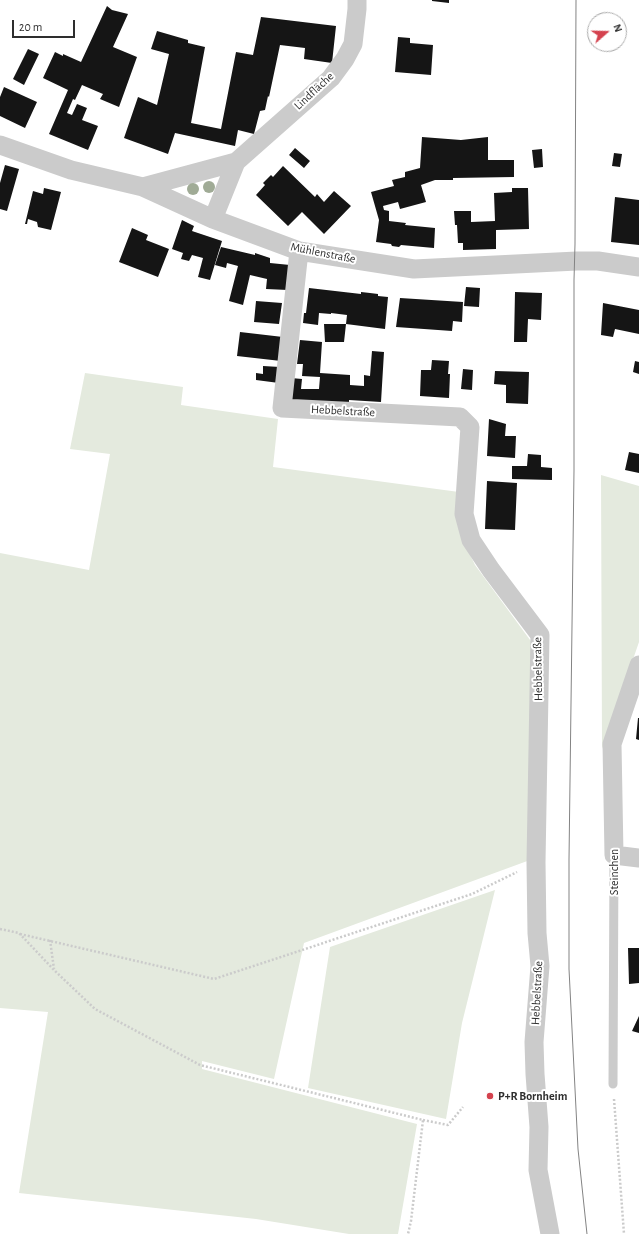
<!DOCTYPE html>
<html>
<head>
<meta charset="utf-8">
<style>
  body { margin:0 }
  #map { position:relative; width:639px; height:1234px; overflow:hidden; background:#fff; font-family:"Alegreya Sans",sans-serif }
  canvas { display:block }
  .north { position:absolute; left:587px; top:12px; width:40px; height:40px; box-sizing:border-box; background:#fff; border:1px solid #ababab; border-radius:50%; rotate:70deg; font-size:11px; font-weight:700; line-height:16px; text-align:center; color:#2e2e2e }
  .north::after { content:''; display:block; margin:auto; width:14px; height:18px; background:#d4424e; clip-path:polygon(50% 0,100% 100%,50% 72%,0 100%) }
  .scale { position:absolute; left:12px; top:20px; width:63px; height:18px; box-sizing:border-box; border:2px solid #2e2e2e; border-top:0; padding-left:5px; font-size:12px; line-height:14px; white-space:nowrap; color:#2e2e2e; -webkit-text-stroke:3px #fff; paint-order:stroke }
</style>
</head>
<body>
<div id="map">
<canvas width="639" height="1234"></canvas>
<div class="north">N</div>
<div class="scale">20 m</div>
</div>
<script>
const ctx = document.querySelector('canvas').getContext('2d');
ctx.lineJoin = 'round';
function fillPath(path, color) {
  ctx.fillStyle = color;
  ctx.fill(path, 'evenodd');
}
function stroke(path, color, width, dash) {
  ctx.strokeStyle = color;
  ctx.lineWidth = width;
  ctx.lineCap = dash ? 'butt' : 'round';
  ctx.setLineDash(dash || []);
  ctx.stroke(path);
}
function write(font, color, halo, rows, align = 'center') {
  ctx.font = font + ' "Alegreya Sans",sans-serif';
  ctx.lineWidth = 4;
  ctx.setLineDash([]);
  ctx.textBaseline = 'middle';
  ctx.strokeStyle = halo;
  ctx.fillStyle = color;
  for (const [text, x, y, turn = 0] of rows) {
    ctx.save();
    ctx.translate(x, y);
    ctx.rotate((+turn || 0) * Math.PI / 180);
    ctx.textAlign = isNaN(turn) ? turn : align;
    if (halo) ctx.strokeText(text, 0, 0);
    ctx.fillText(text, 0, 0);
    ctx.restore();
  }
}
fillPath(new Path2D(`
  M85,373L183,387L181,405L278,419L273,467L459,492L460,534L475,565L533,644L530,860L304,943L274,1079L202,1061V1069L417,1124L398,1234H349L256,1219L19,1193L48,1012L0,1008V553L89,570L110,454L70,449Z
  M601,475L639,486V642L602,749Z
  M495,890L462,1023L446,1119L308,1088L330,947Z`), '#e4eade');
fillPath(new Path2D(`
  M432,0H449V3L432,1Z
  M107,6L112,10L128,14L113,47L137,57L119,107L100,99L103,94L82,85L75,100L73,99L67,113L72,115L77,104L87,108L82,120L98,126L88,150L49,134L68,90L43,78L55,52L63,56V54L81,62Z
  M261,17L336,26L332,63L304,59L305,48L280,45L269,97L268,96L265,110L260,111L254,134L238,130L235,146L175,133L168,154L124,138L138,97L157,105L169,54L151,49L157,31L188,40V43L205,47L191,123L221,129L236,52L253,55Z
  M398,37L410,38V43L433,45L431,75L395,72Z
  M28,49L39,54L24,85L13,79Z
  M4,87L37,102L25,128L0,116V97Z
  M422,137L461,140L488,137V160H514V177L453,178V180H435L421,185L426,202L400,209L398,202L383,206L384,210L389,211V221L406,223L405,225L435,228L434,248L401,245L399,247L392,246L391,244L376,242L379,220L371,192L394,186L392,180L405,177V172L420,168Z
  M295,148L310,161L304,168L289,155Z
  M542,149L543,167L534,168L532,150Z
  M614,153L622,154L620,167L612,166Z
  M5,165L19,169L7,211L0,209V183Z
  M283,166L315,197L317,194L324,202L334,191L351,206L324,234L302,212L288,226L256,195L265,185L263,183L271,175L273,177Z
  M44,188L61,192L51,230L38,227L37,222L28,219L27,224H25L33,191L43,194Z
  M512,188H528L529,229L496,230V249L463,250V243H458L457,225H455L454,211H471V222L495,221L494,193L512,192Z
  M615,197L639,200V245L611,242Z
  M182,220L194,226L192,231L222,241L210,280L198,277L203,258L192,255L189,261L181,259L183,253L172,249Z
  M132,228L148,235L146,240L169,249L158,277L119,262Z
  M221,247L255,255V253L270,258V263L290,265L288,290L266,289L267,279L250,275L243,305L229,301L238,266L227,263L226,268L215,265Z
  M466,287L480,288L479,307L464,306Z
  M309,288L361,294V292L370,293L378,294V296L388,297L385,329L346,324L347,315L331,313V314L319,313L318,325L303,323L304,313H306Z
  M515,292L542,293L541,320L528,319L527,342H514Z
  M400,298L463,302L462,322L453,321L452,331L396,327Z
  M256,301L282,303L279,324L254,322Z
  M603,303L639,310V334L615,329L613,337L601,335Z
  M324,324H346L344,342H325Z
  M240,332L283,337L281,361L237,356Z
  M300,340L322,342L320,373L350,375V385L364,386V375L370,376L372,351L384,352L381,402L349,400V403L288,401L291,378L302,379L301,389H319L320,377L302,376L303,364H297Z
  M432,360L449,361L448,374H450L449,398L420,396L421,370H431Z
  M635,361L639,362V374L633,372Z
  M263,366L280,367L279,383L256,380V373L263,374Z
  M463,369L473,370L472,390L461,389Z
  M495,371L529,372L528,404L506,403V385L494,384Z
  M489,419L506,424L505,436H516L515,458L487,456Z
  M629,452L639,454V473L625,470Z
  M528,454L541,455V467L552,468V480L512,479V466H527Z
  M487,481L517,483L515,530L485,529Z
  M638,718H639V740L636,739Z
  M628,948H639V983L629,984Z
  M639,1016V1033L632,1031Z`), '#151515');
stroke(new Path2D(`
  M0,929L19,933L54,970L95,1009L200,1065L423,1120L411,1221L408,1234
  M20,934L214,979L472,894L517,872
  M50,940L54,969
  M614,1099L624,1234
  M423,1120L448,1125L463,1107`), '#cbcbcb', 2.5, [2, 2]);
stroke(new Path2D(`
  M613,1084L614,855`), '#cbcbcb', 9);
stroke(new Path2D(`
  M0,145L71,170L143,187L213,219L299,251L414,269L577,261H598L639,267
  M143,187L236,162L331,78L345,59L353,44L357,9V0
  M213,219L236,162
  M299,251L282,408L460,417L470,427L464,514L471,540L491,570L540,635L536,862L537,933L540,966L534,1042L535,1074L539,1127L538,1170L550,1234
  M639,665L612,744L614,855L639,858`), '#cbcbcb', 19);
stroke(new Path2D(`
  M576,0L575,244L574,280V470L569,859V969L578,1149L587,1234`), '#838383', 1);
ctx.fillStyle = '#a0ab96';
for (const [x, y] of [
  [209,187],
  [193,189]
]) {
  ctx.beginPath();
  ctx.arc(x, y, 6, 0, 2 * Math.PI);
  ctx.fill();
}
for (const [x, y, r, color] of [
  [490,1096,4,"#d4424e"]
]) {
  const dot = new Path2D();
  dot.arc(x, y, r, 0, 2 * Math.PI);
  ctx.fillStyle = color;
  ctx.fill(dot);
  stroke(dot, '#fff', 1.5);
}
write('12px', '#2e2e2e', '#fff', [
  ["Lindfläche",314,91,-43],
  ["Mühlenstraße",323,253,11],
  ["Hebbelstraße",343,411,3],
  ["Hebbelstraße",538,669,-91],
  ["Steinchen",614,872,-90],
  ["Hebbelstraße",537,993,-87]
]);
write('bold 12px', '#2e2e2e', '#fff', [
  ["P+R Bornheim",498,1096]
], 'left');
</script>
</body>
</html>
